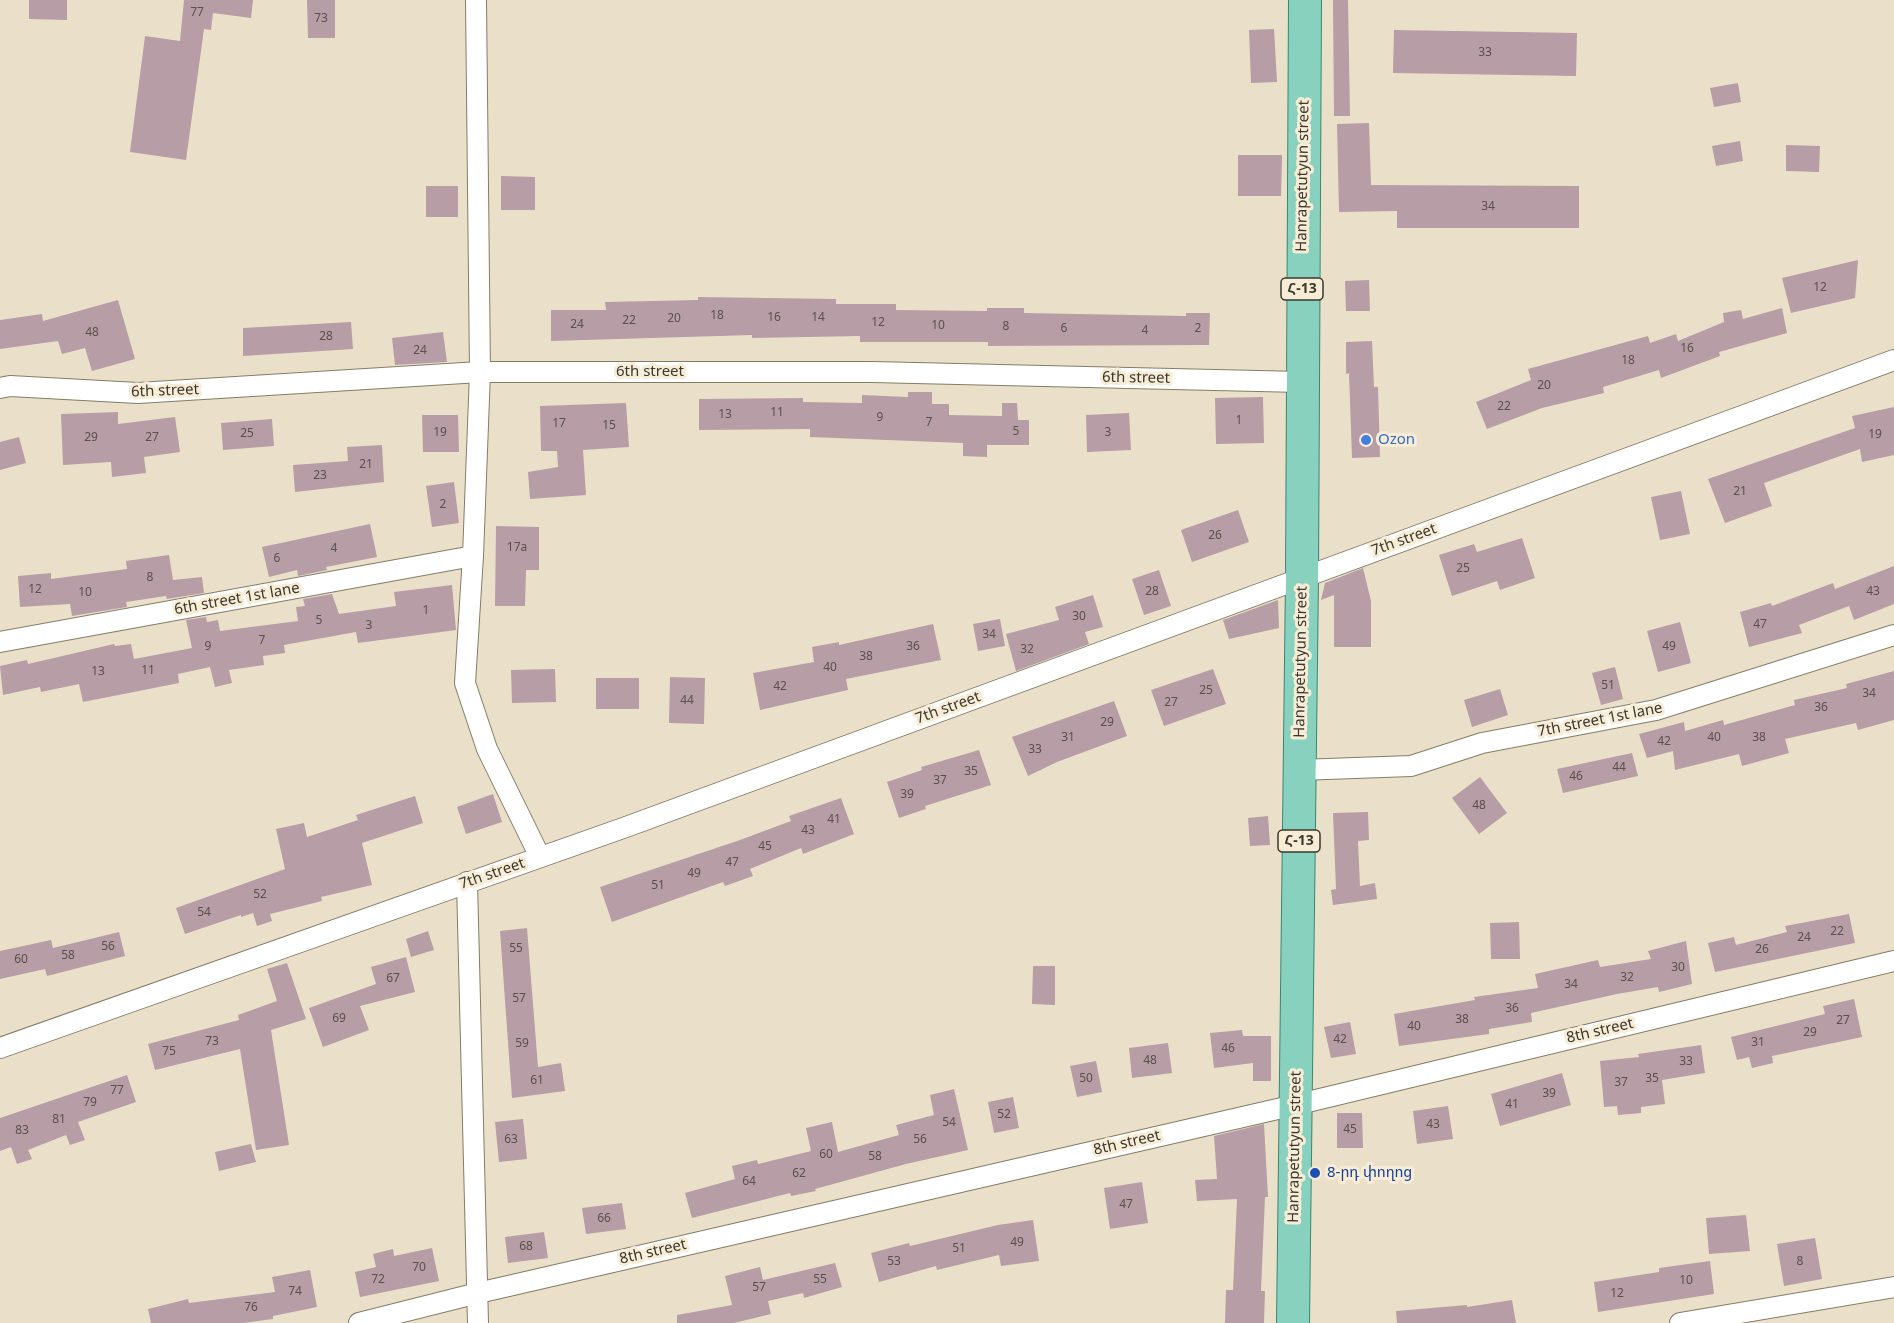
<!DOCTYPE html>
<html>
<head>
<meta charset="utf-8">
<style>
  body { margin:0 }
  canvas { display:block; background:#eae0c9 }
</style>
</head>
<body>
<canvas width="1894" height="1323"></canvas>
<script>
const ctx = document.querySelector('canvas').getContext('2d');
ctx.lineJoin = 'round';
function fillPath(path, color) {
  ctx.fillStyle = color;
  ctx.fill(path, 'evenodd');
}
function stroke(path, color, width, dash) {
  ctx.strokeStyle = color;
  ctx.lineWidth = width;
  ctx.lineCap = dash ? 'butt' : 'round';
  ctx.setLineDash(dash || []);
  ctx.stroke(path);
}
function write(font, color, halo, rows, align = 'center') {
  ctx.font = font + ' "Noto Sans","Noto Sans Armenian",sans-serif';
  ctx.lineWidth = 6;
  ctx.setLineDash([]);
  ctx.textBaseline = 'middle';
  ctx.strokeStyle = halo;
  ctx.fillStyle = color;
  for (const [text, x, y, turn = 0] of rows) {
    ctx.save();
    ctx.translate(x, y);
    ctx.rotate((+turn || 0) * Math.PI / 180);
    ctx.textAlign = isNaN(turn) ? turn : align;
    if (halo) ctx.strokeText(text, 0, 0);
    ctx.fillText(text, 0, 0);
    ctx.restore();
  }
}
fillPath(new Path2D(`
  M29,0H67V20L29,19Z
  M184,0H253L251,18L213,13L211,30L204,29L186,160L130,152L145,36L180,41Z
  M307,0H335V38H308Z
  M1333,0H1348L1350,116H1334Z
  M1274,29L1277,82L1251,83L1249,30Z
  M1394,30L1577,33L1576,76L1393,73Z
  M1738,83L1741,102L1714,107L1710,88Z
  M1369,123L1371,185L1579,186V228H1397V211L1339,212L1337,124Z
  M1740,141L1743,161L1716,166L1712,146Z
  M1786,145L1820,146L1819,172L1786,171Z
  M1238,155H1282L1281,196H1238Z
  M501,176L535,177V210H501Z
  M426,186H458V217H426Z
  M1858,260L1855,298L1791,313L1782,278Z
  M1369,280L1370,311H1346L1345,281Z
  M698,297L836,299V304H896V310L987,311V308H1024V313L1186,316V313H1210L1209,345L988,346V342H860V336L752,338V335L551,341V310H606L605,302L698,300Z
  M118,300L135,359L92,371L85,348L62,354L58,341L0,349V320L42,314L43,321Z
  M1782,308L1787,333L1719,352L1720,356L1661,378L1659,370L1603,387L1604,393L1542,408L1487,429L1476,402L1531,380L1528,369L1648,336L1650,343L1676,334L1678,341L1724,322L1723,313L1741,310L1743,319Z
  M351,322L353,349L243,356V328Z
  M443,332L447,362L395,365L392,338Z
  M1372,341L1374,387H1378L1380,457L1352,458L1349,373L1346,374V342Z
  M908,392H932V404H949V415L1002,416V403H1017L1018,420H1029V445H987V457L963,456V443L810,437V429L699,430V399L803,398V402L862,403V395L908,397Z
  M1263,397L1264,443L1216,444L1215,398Z
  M626,403L629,447L583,450L586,495L530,499L528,472L558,467L557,451H541L540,406Z
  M1894,407V455L1862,462L1860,449L1764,483L1772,506L1725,523L1708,479L1855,428L1852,416Z
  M118,412V424L175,417L180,452L144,457L146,473L112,477L111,462L63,465L61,414Z
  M1129,413L1131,450L1087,452L1086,415Z
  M422,415H458L459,452H423Z
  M272,419L274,446L223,450L221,423Z
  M19,437L26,463L0,470V442Z
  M382,445L384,482L295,492L293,465L348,461L347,447Z
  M454,482L459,523L432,527L426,486Z
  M1681,491L1690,534L1660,540L1651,497Z
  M1238,510L1249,542L1192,562L1181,530Z
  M370,524L377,557L326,567L327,570L298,576L297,570L269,577L262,547Z
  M496,526L539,527V570H526L525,606H495Z
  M1522,538L1535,578L1500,590L1497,581L1452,596L1439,555L1474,544L1477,552Z
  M169,555L173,580L202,577L204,593L167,599L166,596L126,602L127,607L72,616L70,604L20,607L18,576L51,573V579L127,569L126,561Z
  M1894,566V604L1854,620L1849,606L1799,625L1802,633L1749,647L1740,612L1771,603L1772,606L1833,583L1835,589Z
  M1363,568L1371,601V647H1334V595L1321,600L1325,583Z
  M1159,570L1171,606L1144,615L1132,579Z
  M452,585L456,630L358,643L356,632L284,645L285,653L263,656L264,665L229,670L232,683L215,687L210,667L178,674L179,683L83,702L79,684L41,692L40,687L3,695L0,666L27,660L28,664L114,644L115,646L131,644L134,659L192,648L186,620L206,617L207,622L218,620L220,631L298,621L296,607L305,606L303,599L332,594L339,614L396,606L394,592Z
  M1093,595L1103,627L1085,632L1089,644L1016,671L1006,634L1059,620L1055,607Z
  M1278,600L1279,628L1229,639L1223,620Z
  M1000,619L1005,646L978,651L973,624Z
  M1680,622L1691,663L1658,672L1647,631Z
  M933,624L941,660L846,679L848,690L760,710L753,673L814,662L812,647L839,642V645Z
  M1615,667L1623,699L1601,705L1592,673Z
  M555,669L556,702L512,703L511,670Z
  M1213,669L1226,704L1164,726L1151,690Z
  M1894,671V720L1858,730L1856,723L1785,739L1789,753L1742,766L1739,754L1675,770L1673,751L1647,758L1639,734L1684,722L1685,731L1723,720L1724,725L1795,705L1794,700L1847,688L1846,684Z
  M670,677L705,678L704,724L669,723Z
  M596,678H639V709H596Z
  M1500,689L1508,715L1472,727L1464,700Z
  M1114,701L1127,736L1057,762L1028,776L1012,737Z
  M979,750L991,785L925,806L926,809L899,818L887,782L922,770L921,767Z
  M1632,753L1638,776L1563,793L1557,769Z
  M1480,777L1507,813L1479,834L1452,798Z
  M493,794L502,822L466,834L457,807Z
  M415,796L423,823L362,843L372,885L321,897L322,901L270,914L272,921L257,926L253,913L241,917V915L185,934L176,908L285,869L276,829L304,823L307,837L358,820L356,815Z
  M841,798L854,834L803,854L801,848L750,869L753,876L725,886L723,882L612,922L600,887L740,840L791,821L789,816Z
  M1368,812L1369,840L1358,841L1360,886L1375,883L1377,899L1333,905L1331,890L1336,889L1333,813Z
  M1268,816L1270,845L1250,846L1248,818Z
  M1849,914L1855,943L1715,972L1708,943L1734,937L1736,945L1787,932L1785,926Z
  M1519,922L1520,959H1491L1490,923Z
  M527,928L538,1067L561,1063L565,1091L512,1098L500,931Z
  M428,931L434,950L411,957L406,939Z
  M119,932L125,956L47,976L45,969L0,979V951L51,940L53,948Z
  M1686,941L1692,984L1659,992L1658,987L1617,994L1531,1013L1532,1022L1489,1029V1034L1399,1046L1394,1014L1475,1000L1474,997L1538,988L1535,974L1598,960L1600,967L1651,959L1648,951Z
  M406,957L415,992L360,1006L369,1030L323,1047L309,1008L376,984L371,967Z
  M287,963L306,1019L271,1030L289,1145L256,1150L240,1049L155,1070L148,1044L239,1020L238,1015L277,1001L267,969Z
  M1033,966H1055V1005L1032,1004Z
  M1854,999L1862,1037L1772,1056L1773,1063L1752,1068L1749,1057L1737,1060L1731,1037L1825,1014L1823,1006Z
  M1350,1022L1356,1054L1331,1058L1324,1027Z
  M1242,1030L1243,1036H1271V1081H1253V1063L1214,1068L1210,1033Z
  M1168,1043L1172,1073L1132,1078L1129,1048Z
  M1701,1045L1705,1073L1662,1080L1665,1104L1641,1107V1113L1618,1115L1617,1106L1604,1107L1600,1061L1639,1057L1638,1054Z
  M1096,1061L1102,1092L1077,1097L1070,1066Z
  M1562,1073L1571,1105L1500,1126L1491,1094Z
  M127,1075L136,1102L78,1122L85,1140L70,1145L66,1135L28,1150L32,1159L17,1164L11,1147L0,1151V1118Z
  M954,1089L968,1150L906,1164L815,1189L816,1191L791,1196L790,1193L692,1218L685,1193L735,1179L732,1166L757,1160L758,1164L811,1151L806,1128L832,1122L838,1152L899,1135L896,1125L934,1115L930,1095Z
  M1013,1097L1019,1128L994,1133L988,1102Z
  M1448,1106L1453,1139L1417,1144L1413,1111Z
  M1337,1113H1362L1363,1148H1337Z
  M523,1119L527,1159L499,1162L495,1122Z
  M1264,1124L1268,1197H1265L1261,1291H1265L1264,1323H1225L1226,1290H1233L1237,1199L1197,1201L1195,1180L1217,1179L1214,1136Z
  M251,1144L256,1162L219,1171L215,1152Z
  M1142,1182L1148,1223L1110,1229L1104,1188Z
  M622,1203L626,1229L586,1234L582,1208Z
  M1746,1215L1750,1251L1709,1254L1706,1218Z
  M1033,1220L1039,1261L1001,1266L999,1255L937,1270L936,1266L879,1282L871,1253L909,1243L910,1246L998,1225Z
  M544,1232L548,1258L508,1263L505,1237Z
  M1815,1238L1822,1279L1784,1286L1777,1244Z
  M432,1248L439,1281L360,1297L355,1272L376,1267L373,1254L393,1249L394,1256Z
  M1710,1261L1714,1294L1598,1312L1594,1282L1659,1272V1268Z
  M835,1263L842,1287L804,1298L803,1293L768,1301L771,1314L734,1323H677V1315L732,1305L725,1276L760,1267L763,1280Z
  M310,1270L317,1307L273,1316V1319L243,1323H151L148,1309L188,1299L189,1303L275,1292L272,1277Z
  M1512,1300L1516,1323H1397L1396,1311L1467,1305V1307Z`), '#b79da5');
const street = new Path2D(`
  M476,0L480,372L473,556L465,683L487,749L540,857
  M0,388L10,386L138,393L480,372H872L1301,382
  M0,642L473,556
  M1299,770L1411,766L1482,743L1656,710L1894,635
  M467,882L478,1323
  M0,1048L626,827L1894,360
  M359,1323L478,1293L1295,1105L1894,961
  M1680,1323L1894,1287`);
const primary = new Path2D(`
  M1293,1323L1302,577L1305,0`);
stroke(street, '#857c66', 22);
stroke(primary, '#3a8771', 34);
stroke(street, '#fff', 20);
stroke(primary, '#88d1bf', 32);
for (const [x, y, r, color] of [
  [1366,440,6,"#3f7fe0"],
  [1315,1173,6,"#1a4fb4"]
]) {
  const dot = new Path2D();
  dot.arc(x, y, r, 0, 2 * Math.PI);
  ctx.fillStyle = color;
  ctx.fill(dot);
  stroke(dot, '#f7edd6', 2);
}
write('12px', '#5a504c', null, [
  ["77",197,13],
  ["73",321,19],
  ["33",1485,53],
  ["34",1488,207],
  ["12",1820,288],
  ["18",717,316],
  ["16",774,318],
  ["14",818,318],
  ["20",674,319],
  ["22",629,321],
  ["12",878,323],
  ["24",577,325],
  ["10",938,326],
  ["8",1006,327],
  ["6",1064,329],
  ["2",1198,329],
  ["4",1145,331],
  ["48",92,333],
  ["28",326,337],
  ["16",1687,349],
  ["24",420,351],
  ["18",1628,361],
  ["20",1544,386],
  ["22",1504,407],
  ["11",777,413],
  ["13",725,415],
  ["9",880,418],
  ["1",1239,421],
  ["7",929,423],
  ["17",559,424],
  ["15",609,426],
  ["5",1016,432],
  ["19",440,433],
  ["3",1108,433],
  ["25",247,434],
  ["19",1875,435],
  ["29",91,438],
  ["27",152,438],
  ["21",366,465],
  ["23",320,476],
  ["21",1740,492],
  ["2",443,505],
  ["26",1215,536],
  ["17a",517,548],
  ["4",334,549],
  ["6",277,559],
  ["25",1463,569],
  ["8",150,578],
  ["12",35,590],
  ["28",1152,592],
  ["43",1873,592],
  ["10",85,593],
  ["1",426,611],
  ["30",1079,617],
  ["5",319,621],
  ["47",1760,625],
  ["3",369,626],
  ["34",989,635],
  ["7",262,641],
  ["9",208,647],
  ["36",913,647],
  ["49",1669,647],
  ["32",1027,650],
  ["38",866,657],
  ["40",830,668],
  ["11",148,671],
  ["13",98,672],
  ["51",1608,686],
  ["42",780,687],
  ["25",1206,691],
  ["34",1869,694],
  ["44",687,701],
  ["27",1171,703],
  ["36",1821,708],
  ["29",1107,723],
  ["31",1068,738],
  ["40",1714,738],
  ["38",1759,738],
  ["42",1664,742],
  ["33",1035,750],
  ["44",1619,768],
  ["35",971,772],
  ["46",1576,777],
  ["37",940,781],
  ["39",907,795],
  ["48",1479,806],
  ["41",834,820],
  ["43",808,831],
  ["45",765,847],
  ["47",732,863],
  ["49",694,874],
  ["51",658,886],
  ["52",260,895],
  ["54",204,913],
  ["22",1837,932],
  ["24",1804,938],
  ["56",108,947],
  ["55",516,949],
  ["26",1762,950],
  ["58",68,956],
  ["60",21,960],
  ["30",1678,968],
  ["32",1627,978],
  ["67",393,979],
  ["34",1571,985],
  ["57",519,999],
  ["36",1512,1009],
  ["69",339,1019],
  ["38",1462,1020],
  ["27",1843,1021],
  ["40",1414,1027],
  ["29",1810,1033],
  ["42",1340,1040],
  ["73",212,1042],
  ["31",1758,1043],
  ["59",522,1044],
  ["46",1228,1049],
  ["75",169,1052],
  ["48",1150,1061],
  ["33",1686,1062],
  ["50",1086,1079],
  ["35",1652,1079],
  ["61",537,1081],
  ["37",1621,1083],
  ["77",117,1091],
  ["39",1549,1094],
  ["79",90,1103],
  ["41",1512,1105],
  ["52",1004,1115],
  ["81",59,1120],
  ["54",949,1123],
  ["43",1433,1125],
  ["45",1350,1130],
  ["83",22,1131],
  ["63",511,1140],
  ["56",920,1140],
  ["60",826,1155],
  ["58",875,1157],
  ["62",799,1174],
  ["64",749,1182],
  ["47",1126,1205],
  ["66",604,1219],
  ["49",1017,1243],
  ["68",526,1247],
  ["51",959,1249],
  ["53",894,1262],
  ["8",1800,1262],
  ["70",419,1268],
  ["72",378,1280],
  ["55",820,1280],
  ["10",1686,1281],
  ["57",759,1288],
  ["74",295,1292],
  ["12",1617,1294],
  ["76",251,1308]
]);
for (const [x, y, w] of [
  [1302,289,42],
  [1299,841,42]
]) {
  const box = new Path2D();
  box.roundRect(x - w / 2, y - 11, w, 22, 4.5);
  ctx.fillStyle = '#f7edd6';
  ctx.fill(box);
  stroke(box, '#3b372e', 1.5);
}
write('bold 14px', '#3b372e', null, [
  ["Հ-13",1302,289],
  ["Հ-13",1299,841]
]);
write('15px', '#3b372e', '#f7edd6', [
  ["Hanrapetutyun street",1303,176,-89],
  ["6th street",650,372],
  ["6th street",1136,378,1],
  ["6th street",165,391,-2],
  ["7th street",1404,540,-20],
  ["6th street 1st lane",237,599,-10],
  ["Hanrapetutyun street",1301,662,-89],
  ["7th street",948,708,-20],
  ["7th street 1st lane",1600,720,-11],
  ["7th street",492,874,-19],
  ["8th street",1600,1031,-13],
  ["8th street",1127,1143,-13],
  ["Hanrapetutyun street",1295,1147,-89],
  ["8th street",653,1252,-13]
]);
write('15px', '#366cbe', '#f7edd6', [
  ["Ozon",1378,440]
], 'left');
write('15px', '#164399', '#f7edd6', [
  ["8-րդ փողոց",1327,1173]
], 'left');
</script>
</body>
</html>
